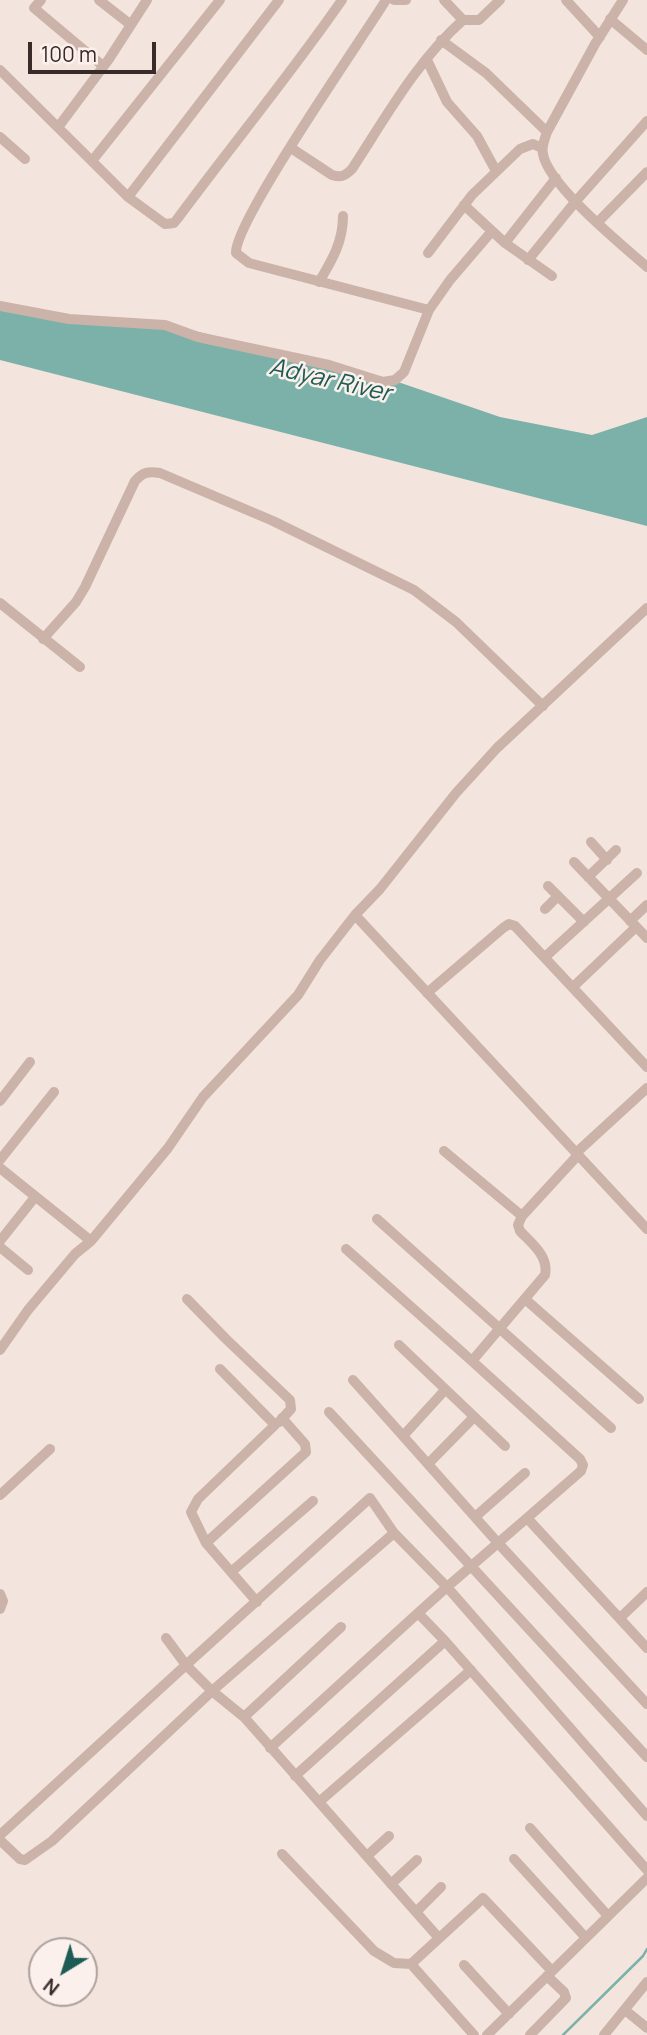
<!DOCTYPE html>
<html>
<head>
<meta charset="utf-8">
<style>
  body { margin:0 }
  #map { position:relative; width:647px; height:2035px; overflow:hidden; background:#f3e5de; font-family:Manrope,sans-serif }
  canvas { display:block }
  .north { position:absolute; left:28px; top:1937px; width:70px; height:70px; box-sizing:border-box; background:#fbf0eb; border:2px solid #ada19d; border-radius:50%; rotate:218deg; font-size:19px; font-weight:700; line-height:28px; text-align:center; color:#392b29 }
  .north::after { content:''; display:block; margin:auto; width:24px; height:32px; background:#1d5c55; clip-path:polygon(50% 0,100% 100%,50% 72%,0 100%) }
  .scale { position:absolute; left:28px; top:42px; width:128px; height:32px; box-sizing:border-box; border:4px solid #392b29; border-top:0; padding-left:9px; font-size:21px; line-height:24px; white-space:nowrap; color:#392b29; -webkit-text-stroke:5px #fbf0eb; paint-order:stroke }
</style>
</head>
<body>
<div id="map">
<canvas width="647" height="2035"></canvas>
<div class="north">N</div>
<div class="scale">100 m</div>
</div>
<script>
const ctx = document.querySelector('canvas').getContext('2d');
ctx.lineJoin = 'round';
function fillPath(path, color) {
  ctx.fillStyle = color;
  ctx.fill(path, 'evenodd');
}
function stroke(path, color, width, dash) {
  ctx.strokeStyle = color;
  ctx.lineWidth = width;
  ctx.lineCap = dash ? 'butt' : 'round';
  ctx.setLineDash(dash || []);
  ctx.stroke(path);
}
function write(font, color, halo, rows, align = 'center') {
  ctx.font = font + ' Manrope,sans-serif';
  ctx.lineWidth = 5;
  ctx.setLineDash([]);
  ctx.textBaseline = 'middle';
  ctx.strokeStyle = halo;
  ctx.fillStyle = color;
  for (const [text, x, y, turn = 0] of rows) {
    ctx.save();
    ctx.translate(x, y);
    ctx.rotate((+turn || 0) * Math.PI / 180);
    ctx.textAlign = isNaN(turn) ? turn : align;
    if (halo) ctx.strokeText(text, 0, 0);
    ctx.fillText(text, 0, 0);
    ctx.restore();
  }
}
fillPath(new Path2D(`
  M0,305L23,313L195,331L401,383L500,417L592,435L647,417V526L0,360Z`), '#7cb1aa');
stroke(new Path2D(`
  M563,2035L643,1956L647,1949`), '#7cb1aa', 2.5);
stroke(new Path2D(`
  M41,0L34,8L103,66
  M99,0L131,25
  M386,0C362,39 234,222 236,253L249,263L429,310
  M394,0H406
  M444,0L463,20H479L500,0
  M566,0L600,37
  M623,0L595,44L547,132C545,139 541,146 543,154C548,185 622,245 647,267
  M610,19L647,50
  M441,40L486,73L547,132
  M427,60L447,102L477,136L496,171
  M0,70L128,197L165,224L174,223L178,218C232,145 290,75 342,0
  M59,126L109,59L147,0
  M0,137L25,159
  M291,148L332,175C341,178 345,176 352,169C386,117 416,62 463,20
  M92,161L220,0
  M128,197L279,0
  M464,205L505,243L552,276
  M598,222L647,172
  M505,243L556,178
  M428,253L472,195L520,149L533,144L542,148
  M528,260L576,201L647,121
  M319,282C332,260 343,242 343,216
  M0,306L69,319L165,325L198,337L329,365L383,382L395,380L404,372L429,310L450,280L492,231
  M0,603L80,667
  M43,639L76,602L85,587L135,481C143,472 149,471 160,473L273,521L414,590L456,622L543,706
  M591,842L607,860
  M574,862L647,938
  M588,877L616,850
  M548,886L584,922
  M545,909L558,896
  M355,915L647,1229
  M630,921L647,905
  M545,957L637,873
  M573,987L636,927
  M427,993L503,928L509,924L515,926L647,1067
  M0,1101L30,1062
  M444,1151L522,1216
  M576,1153L647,1088
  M578,1155L522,1216L518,1225L520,1231C532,1244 549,1256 545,1275L472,1361L580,1459L583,1465L581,1471L527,1518L647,1648
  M0,1160L54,1092
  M0,1168L91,1241
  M377,1219L611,1428
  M0,1241L35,1197
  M0,1247L28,1270
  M346,1249L472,1361
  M187,1299L226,1339L290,1400L291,1409L279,1422
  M525,1299L639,1399
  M399,1345L505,1446
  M0,1350L28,1310L75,1254L91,1241L168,1148L203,1097L298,995L320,960L355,915L380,889L456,793L497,748L647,608
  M220,1369L275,1425L198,1499L191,1512L206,1543L257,1602
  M353,1380L403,1436L445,1390
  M329,1412L647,1757
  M403,1436L498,1543L527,1518
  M428,1464L474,1417
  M0,1495L50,1449
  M475,1517L525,1473
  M206,1543L306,1452L305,1444L282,1418
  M231,1572L313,1501
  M0,1594L3,1601L0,1609
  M620,1618L647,1592
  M647,1704L498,1543L447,1587L647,1816
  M244,1717L341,1627
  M270,1748L418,1613
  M295,1776L445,1641
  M319,1802L471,1670
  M530,1828L608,1916
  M0,1835L186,1665L166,1638
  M0,1840L20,1859L25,1860L52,1841L212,1691L394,1533
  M282,1854L374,1951L394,1963L411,1964
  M367,1856L389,1836
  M514,1859L586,1938
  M391,1884L417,1860
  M416,1912L441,1887
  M438,1937L244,1717L212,1691L186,1665L370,1498L394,1533L447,1587L418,1613L445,1641L647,1870
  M464,1965L509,2014
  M625,2010L647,2028
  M474,2035L411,1964L483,1898L552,1971
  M487,2035L647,1878
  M530,2035L566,1998L564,1992L547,1976
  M604,2035L647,1982`), '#ccb3a9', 10);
write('italic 24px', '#1d5c55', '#fbf0eb', [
  ["Adyar River",330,381,13]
]);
</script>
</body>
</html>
